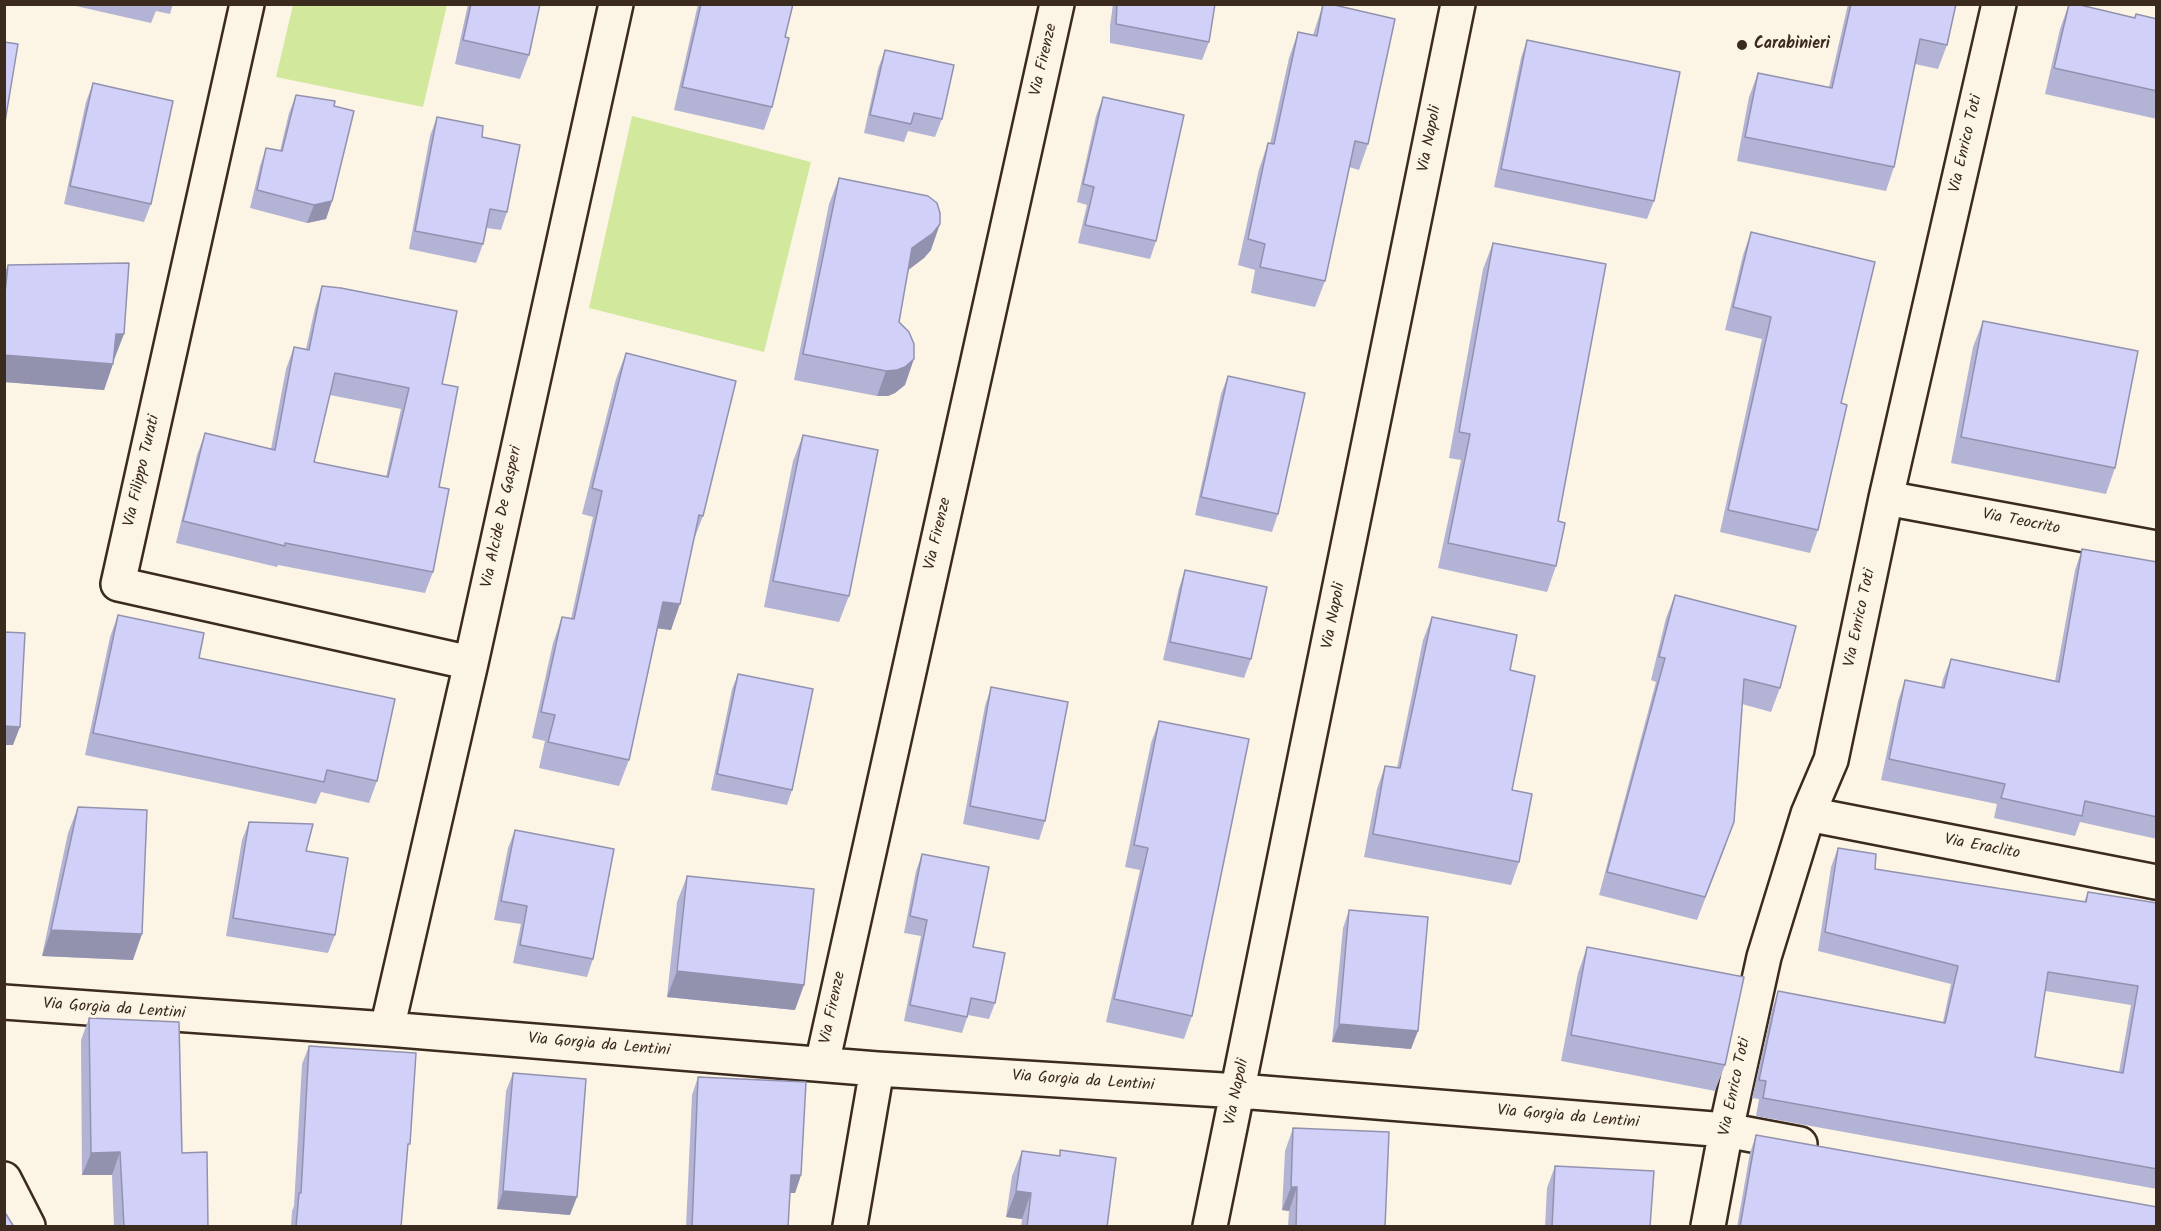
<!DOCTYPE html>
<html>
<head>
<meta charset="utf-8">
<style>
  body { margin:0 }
  #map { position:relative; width:2161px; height:1231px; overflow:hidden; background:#fcf5e5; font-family:Kalam,sans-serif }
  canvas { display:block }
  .frame { position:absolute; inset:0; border:6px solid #3b2a1e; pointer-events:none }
</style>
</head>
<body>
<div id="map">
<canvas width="2161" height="1231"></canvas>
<div class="frame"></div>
</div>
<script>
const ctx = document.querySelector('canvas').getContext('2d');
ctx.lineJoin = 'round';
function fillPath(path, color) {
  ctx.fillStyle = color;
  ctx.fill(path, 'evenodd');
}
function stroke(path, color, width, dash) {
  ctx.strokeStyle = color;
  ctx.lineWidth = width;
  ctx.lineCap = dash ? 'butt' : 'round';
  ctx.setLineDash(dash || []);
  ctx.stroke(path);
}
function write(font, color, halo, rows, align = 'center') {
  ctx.font = font + ' Kalam,sans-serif';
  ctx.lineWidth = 6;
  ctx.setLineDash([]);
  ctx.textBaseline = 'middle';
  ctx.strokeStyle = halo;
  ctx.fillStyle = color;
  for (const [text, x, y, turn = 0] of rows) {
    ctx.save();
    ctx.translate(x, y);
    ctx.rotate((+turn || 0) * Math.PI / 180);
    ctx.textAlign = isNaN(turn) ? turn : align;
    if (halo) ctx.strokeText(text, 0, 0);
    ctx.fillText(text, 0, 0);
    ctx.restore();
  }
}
fillPath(new Path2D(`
  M293,5H447L423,107L276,77Z
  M632,116L811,162L764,352L589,308Z`), '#d1e89d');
const minor = new Path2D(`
  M247,4L118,584L471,663
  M1886,498L2156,548
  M1808,814L2156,882
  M4,1002L387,1029L877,1069L1239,1091L1726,1130L1800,1144
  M387,1029L471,663L616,4
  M822,1064L1057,4
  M850,1226L877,1069
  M1210,1226L1458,4
  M1708,1226L1726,1130L1764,957L1808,814L1831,760L1886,498L1999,4`);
const tertiary = new Path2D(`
  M4,1179L28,1226`);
stroke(minor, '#3b2a1e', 38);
stroke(tertiary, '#3b2a1e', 38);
stroke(minor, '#fcf5e5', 33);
stroke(tertiary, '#fcf5e5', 33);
fillPath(new Path2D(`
  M67,4H173L170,14L156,11L151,23Z
  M468,4H540L529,55L520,79L455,64Z
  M698,4H793L785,37L772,107L764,130L674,110Z
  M1113,4H1215L1209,42L1202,60L1110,43V26Z
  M1323,4L1368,144L1359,170L1349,167L1325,281L1315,307L1251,293L1255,270L1238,265L1259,169L1268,143L1270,144L1289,58L1298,32L1313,35Z
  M1848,4H1956L1947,45L1938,69L1915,64L1894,167L1886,191L1737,161L1749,97L1758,73L1829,87Z
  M2069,4L2135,18L2136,14L2157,19V119L2045,94L2060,29Z
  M1527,40L1654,201L1647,219L1494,187L1521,58Z
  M885,50L942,119L935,137L908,131L904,142L864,133L878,69Z
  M93,83L151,204L144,222L64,204L86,102Z
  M296,95L334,106L332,201L326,219L307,223L250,208L260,166L266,148L280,151L289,113Z
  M1103,97L1156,241L1150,259L1078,243L1087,205L1077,202L1096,116Z
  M437,117L482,137L507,212L501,230L487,228L483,244L476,263L409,249L430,136Z
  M839,178L931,250L924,258L908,270L899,322L905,385L895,393L888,396H877L794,380L829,204Z
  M1751,232L1841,403L1818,530L1810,553L1720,532L1762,339L1725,330L1743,255Z
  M1493,243L1558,521L1556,566L1547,592L1438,568L1461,460L1449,458L1483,269Z
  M8,265L114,360L104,390L4,382V274Z
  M322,286L442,384L439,487L433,572L425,593L278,565L277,567L176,543L197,455L205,433L271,449L286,369L294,347L306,349L315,308ZM330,395L401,409L386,477L314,462Z
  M1983,321L2115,468L2106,494L1951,463L1973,347Z
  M626,353L703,516L693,542L671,630L658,628L629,760L619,786L539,768L545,741L532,738L553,643L562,617L571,619L593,517L582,514L616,379Z
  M1228,376L1278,514L1272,532L1195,515L1221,394Z
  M803,435L849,596L839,622L764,607L793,461Z
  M2082,549L2157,562V839L2080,822L2075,836L1994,818L1997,804L1881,780L1898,701L1905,680L1941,688L1943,679L1951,659L2055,681L2075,570Z
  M1185,570L1251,659L1244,678L1163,660L1179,588Z
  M1675,595L1780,688L1771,712L1742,704L1726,845L1697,920L1599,895L1656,682L1651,680L1666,618Z
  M118,615L199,658L377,781L369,803L321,792L316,804L85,755L110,637Z
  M1432,617L1510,670L1512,790L1519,862L1511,885L1364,857L1377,789L1385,766L1397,768L1423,640Z
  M738,674L792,790L787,805L711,790L732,689Z
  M991,687L1045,821L1039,840L963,824L985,706Z
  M1159,721L1192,1016L1184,1039L1106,1022L1140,870L1125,867L1151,743Z
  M78,807L133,960L42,956L68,833Z
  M249,822L306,851L335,935L328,953L226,936L242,840Z
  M515,830L593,959L587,977L513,963L521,924L494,920L508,848Z
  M1838,848L1875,869L2084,902L2088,892L2157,903V1189L1756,1116L1759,1099L1752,1098L1772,1010L1778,991L1943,1022L1951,984L1818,951L1831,867ZM2045,991L2131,1005L2119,1072L2035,1057Z
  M922,854L995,1003L989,1019L968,1015L962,1033L904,1021L921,936L904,933L916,871Z
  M687,876L795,1010L667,997L677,902Z
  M1349,910L1411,1049L1332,1042L1343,928Z
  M1587,947L1725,1065L1715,1091L1561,1061L1578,973Z
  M89,1018L182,1153L208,1227H114L112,1175H82L81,1040Z
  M309,1046L407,1152L401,1227H291L292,1211L294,1206L302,1064Z
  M513,1073L570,1215L497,1209L506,1091Z
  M698,1077L801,1175L795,1193H790L788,1227H686L692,1095Z
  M1293,1128L1385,1227H1288L1289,1211L1282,1210L1285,1151Z
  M1756,1135L2157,1227H1737L1750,1153Z
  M1060,1150L1107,1227H1021L1022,1219L1006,1217L1012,1176L1022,1151L1059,1156Z
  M1555,1166L1650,1227H1545L1547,1188Z`), '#b3b3d6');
fillPath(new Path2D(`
  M332,201L326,219L307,223L314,205Z
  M940,224L931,250L924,258L903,274L912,248Z
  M116,334H124L114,360L107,359Z
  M4,355L113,364L104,390L4,382Z
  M914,359L905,385L895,393L888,396H877L886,371Z
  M663,602L680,604L671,630L654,628Z
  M4,726L20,727L13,745H4Z
  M51,930L142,934L133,960L42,956Z
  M677,971L804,985L795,1010L667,997Z
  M1339,1024L1418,1031L1411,1049L1332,1042Z
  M120,1152L112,1175H82L91,1153Z
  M791,1175H801L795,1193H785Z
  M1291,1187H1297L1289,1211L1282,1210Z
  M503,1191L577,1197L570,1215L497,1209Z
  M1016,1191L1031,1193L1022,1219L1006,1217Z`), '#9292ae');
const building = new Path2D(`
  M471,4H540L529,55L463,40Z
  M701,4H793L785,37L789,38L772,107L682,87Z
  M1117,4H1215L1209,42L1116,24Z
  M1323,4H1330L1395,19L1368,144L1355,141L1325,281L1260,267L1265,244L1248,239L1268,143L1274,144L1298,32L1317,36Z
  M1851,4H1956L1947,45L1920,39L1894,167L1745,137L1758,73L1832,88Z
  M2069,4H2076L2135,18L2136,14L2157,19V91L2054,68Z
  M1527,40L1680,72L1654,201L1501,169Z
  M4,42L18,44L4,128Z
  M885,50L954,65L942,119L914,113L911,124L870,115Z
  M93,83L173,101L151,204L70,186Z
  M296,95L335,101L334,106L354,111L332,201L314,205L257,190L266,148L282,151Z
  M1103,97L1184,115L1156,241L1085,225L1094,187L1083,184Z
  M437,117L483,126L482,137L520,145L507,212L490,209L483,244L415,231Z
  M839,178L928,196L937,203L940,213V224L933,233L912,248L899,322L909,332L914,344V359L905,367L897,370L886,371L803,354Z
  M1751,232L1875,262L1841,403L1847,405L1818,530L1728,510L1771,317L1733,307Z
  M1493,243L1606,264L1558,521L1565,523L1556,566L1448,543L1470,434L1459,432Z
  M129,263L124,334H116L113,364L4,355V302L8,265Z
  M322,286L341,288L457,311L442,384L458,387L439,487L449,489L433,572L285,543V546L183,521L205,433L275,450L294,347L309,350ZM335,373L409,388L388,477L314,462Z
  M1983,321L2138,351L2115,468L1961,437Z
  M626,353L736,381L703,516L699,515L680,604L663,602L629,760L548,742L555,715L541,712L562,617L574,619L602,491L592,488Z
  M1228,376L1305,393L1278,514L1201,497Z
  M803,435L878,450L849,596L773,581Z
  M2082,549L2157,562V817L2085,801L2082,816L2001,798L2005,784L1889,759L1905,680L1944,688L1951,659L2059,682Z
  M1185,570L1267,587L1251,659L1170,642Z
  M1675,595L1796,626L1780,688L1744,679L1734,822L1705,897L1607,872L1665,658L1659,657Z
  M118,615L204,633L199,658L395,699L377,781L327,770L324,782L93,733Z
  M1432,617L1517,635L1510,670L1535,676L1512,790L1532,794L1519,862L1373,834L1385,766L1400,768Z
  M4,632L25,633L20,727L4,726Z
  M738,674L813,689L792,790L717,774Z
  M991,687L1068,702L1045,821L970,806Z
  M1159,721L1249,739L1192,1016L1114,999L1148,848L1134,845Z
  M78,807L147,810L142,934L51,930Z
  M249,822L313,824L306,851L348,858L335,935L233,918Z
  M515,830L614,849L593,959L520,945L527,906L501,901Z
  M1838,848L1876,854L1875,869L2086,902L2088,892L2157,903V1169L1763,1098L1766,1081L1759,1080L1778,991L1945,1023L1958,966L1825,932ZM2048,972L2138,986L2123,1073L2035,1057Z
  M922,854L989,867L973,947L1005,953L995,1003L971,998L967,1017L910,1005L927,920L910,916Z
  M687,876L814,889L804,985L677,971Z
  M1349,910L1428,917L1418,1031L1339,1024Z
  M1587,947L1744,977L1725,1065L1571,1035Z
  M89,1018L179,1022L182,1153L207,1152L208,1227H124L120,1152L91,1153Z
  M309,1046L416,1053L410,1144H408L401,1227H296L299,1193H301Z
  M513,1073L586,1079L577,1197L503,1191Z
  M698,1077L806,1082L801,1175H791L788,1227H692Z
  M1293,1128L1389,1132L1385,1227H1296L1297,1187H1291Z
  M1756,1135L2157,1207V1227H1740Z
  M1060,1150L1116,1158L1107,1227H1027L1031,1193L1016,1191L1022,1151L1060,1156Z
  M1555,1166L1654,1171L1650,1227H1552Z
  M4,1211L14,1227H4Z`);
fillPath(building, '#d0d0f9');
stroke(building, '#9292ae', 1.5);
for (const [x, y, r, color] of [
  [1742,45,6,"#3b2a1e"]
]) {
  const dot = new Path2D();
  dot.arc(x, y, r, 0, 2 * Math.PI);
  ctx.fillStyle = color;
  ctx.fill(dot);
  stroke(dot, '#fcf5e5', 2);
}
write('bold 16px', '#3b2a1e', '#fcf5e5', [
  ["Carabinieri",1754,45]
], 'left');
write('16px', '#3b2a1e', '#fcf5e5', [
  ["Via Firenze",1045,60,-77],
  ["Via Napoli",1431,139,-79],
  ["Via Enrico Toti",1967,144,-77],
  ["Via Filippo Turati",143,471,-77],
  ["Via Alcide De Gasperi",503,517,-78],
  ["Via Teocrito",2021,523,11],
  ["Via Firenze",939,534,-77],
  ["Via Napoli",1335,616,-79],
  ["Via Enrico Toti",1861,618,-78],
  ["Via Eraclito",1982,848,11],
  ["Via Firenze",834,1008,-78],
  ["Via Gorgia da Lentini",114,1010,4],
  ["Via Gorgia da Lentini",599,1046,5],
  ["Via Gorgia da Lentini",1083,1082,4],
  ["Via Enrico Toti",1736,1087,-78],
  ["Via Napoli",1238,1092,-78],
  ["Via Gorgia da Lentini",1568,1118,5]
]);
</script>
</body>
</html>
